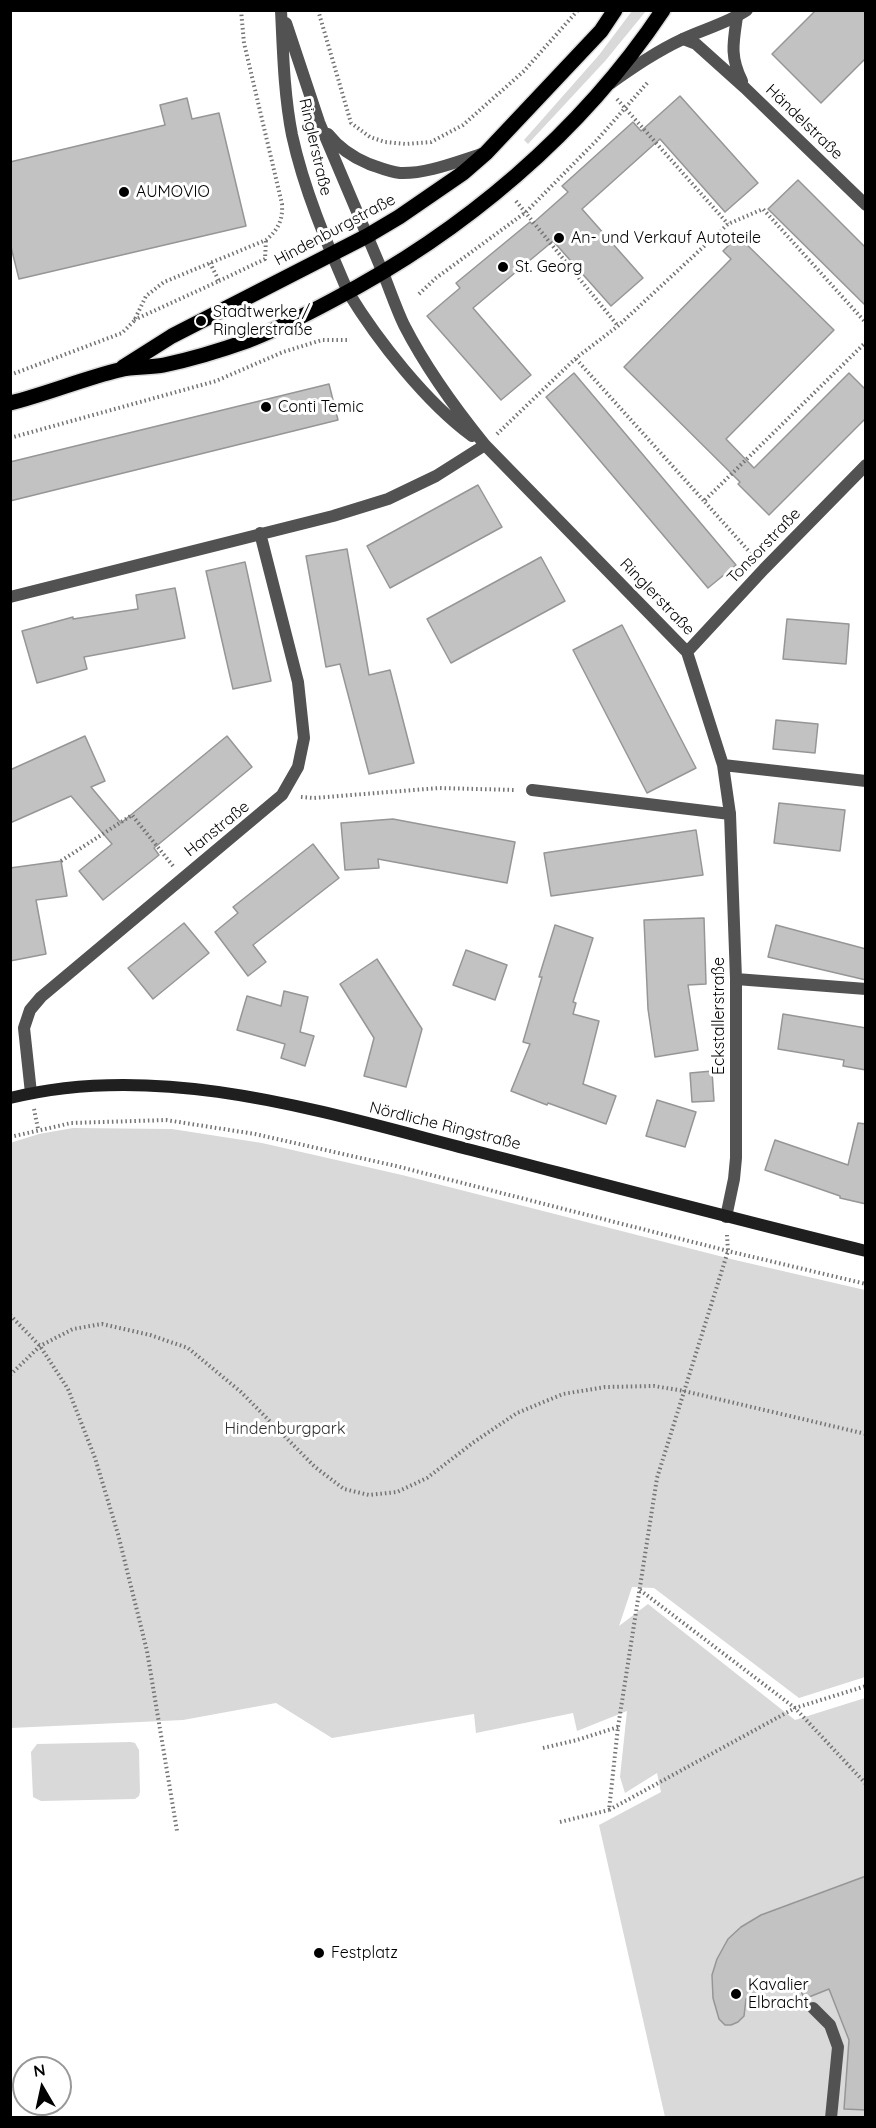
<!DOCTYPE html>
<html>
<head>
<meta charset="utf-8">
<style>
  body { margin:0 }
  #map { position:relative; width:876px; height:2128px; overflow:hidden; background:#fff; font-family:Quicksand,sans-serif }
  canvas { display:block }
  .frame { position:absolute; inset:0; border:12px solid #000; pointer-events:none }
  .north { position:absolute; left:12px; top:2056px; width:60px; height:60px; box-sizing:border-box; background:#fff; border:2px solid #999; border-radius:50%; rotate:351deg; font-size:16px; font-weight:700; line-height:24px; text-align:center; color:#000 }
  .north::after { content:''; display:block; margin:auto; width:21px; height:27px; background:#000; clip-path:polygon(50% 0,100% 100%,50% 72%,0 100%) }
</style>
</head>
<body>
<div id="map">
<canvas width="876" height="2128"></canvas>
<div class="frame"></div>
<div class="north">N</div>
</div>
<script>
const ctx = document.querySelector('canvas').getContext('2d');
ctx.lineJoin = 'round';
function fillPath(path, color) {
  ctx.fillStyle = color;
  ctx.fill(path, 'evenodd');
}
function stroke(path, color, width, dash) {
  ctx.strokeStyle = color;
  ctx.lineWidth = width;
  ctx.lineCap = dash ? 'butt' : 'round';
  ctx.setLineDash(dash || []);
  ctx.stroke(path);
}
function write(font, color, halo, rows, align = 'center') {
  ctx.font = font + ' Quicksand,sans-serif';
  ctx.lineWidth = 6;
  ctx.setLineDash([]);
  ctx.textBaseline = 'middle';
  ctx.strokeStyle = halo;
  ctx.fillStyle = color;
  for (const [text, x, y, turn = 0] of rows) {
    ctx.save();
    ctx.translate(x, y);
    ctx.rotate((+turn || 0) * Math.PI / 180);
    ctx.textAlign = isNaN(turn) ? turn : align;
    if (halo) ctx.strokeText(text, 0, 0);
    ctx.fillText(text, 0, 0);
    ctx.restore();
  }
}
fillPath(new Path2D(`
  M632,11H646L606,60L528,144L524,140L599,55Z
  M73,1128L172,1129L262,1143L402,1175L735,1260L865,1290V1677L799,1698L654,1588L632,1587L619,1626L648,1604L795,1720L865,1698V2117H665L599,1825L661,1792L657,1773L625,1793L620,1777L627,1711L577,1731L573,1713L476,1733L474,1714L332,1738L276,1703L183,1720L11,1728L10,1143L39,1134Z
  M131,1742L135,1743L139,1750L140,1792L139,1796L135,1799L41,1801L33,1797L31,1752L37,1744Z`), '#d9d9d9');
const building = new Path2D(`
  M816,10H866V58L821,103L772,54Z
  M680,96L758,183L725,212L660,139L582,209L643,278L611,306L553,241L473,308L531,375L501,400L427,316L460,288L456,283L530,222L532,224L568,192L562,186L633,122L641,131Z
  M187,98L192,119L219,113L246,226L19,279L10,243V162L165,125L160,105Z
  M798,180L866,248V306L768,209Z
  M738,236L834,330L726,439L754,468L849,373L866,390V418L769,515L738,484L740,482L624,367L731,259L723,251Z
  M574,373L736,565L708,588L546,397Z
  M329,384L338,420L10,501V462Z
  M478,485L502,527L390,588L367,546Z
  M347,549L369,675L390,670L414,763L369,774L340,664L326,667L306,556Z
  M541,557L565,601L451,663L427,619Z
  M245,562L271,681L233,689L206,571Z
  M175,588L185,638L84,657L87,669L37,683L22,631L73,617V619L138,609L136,595Z
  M787,619L849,624L846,664L783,659Z
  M622,625L696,768L647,793L573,650Z
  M776,720L818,724L815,753L773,749Z
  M85,736L105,781L91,787L121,823L227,736L252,767L154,848L159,855L103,900L79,871L112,844L71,796L10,823V770Z
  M779,803L845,810L840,851L774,843Z
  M393,819L515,842L507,883L378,859L379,868L345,870L341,823Z
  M696,830L703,875L551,896L544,853Z
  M313,844L339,878L253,945L266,962L248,976L215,932L238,913L233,907Z
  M61,861L67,896L36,900L46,954L10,961V868Z
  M704,918L706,984L688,985L698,1050L655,1057L648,1009L644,920Z
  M184,923L209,953L153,999L128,968Z
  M555,925L593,938L573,1002L576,1003L573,1014L599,1021L583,1084L616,1096L606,1124L548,1103L547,1105L511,1091L530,1044L523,1042L542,977H539Z
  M776,925L866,949V980L768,957Z
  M466,950L507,965L495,1000L453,985Z
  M377,959L422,1029L406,1087L364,1076L374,1038L340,984Z
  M284,991L308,997L300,1032L314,1036L305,1066L281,1058L285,1044L237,1030L247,996L281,1006Z
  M783,1014L866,1028V1070L843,1066L844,1060L778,1049Z
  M712,1071L714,1101L692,1102L690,1073Z
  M657,1100L696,1112L685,1147L646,1136Z
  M858,1123L866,1124V1204L840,1198V1196L765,1170L775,1140L848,1165Z
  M866,1876V2110L844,2109L849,2040L829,1989L804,1999L797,1979L746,1999L744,2016L738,2022L731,2025H725L719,2019L713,1998L712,1975L717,1959L728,1939L741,1927L761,1915Z`);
fillPath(building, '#c2c2c2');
stroke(building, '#969696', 1.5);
const primary = new Path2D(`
  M123,367L172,336L367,236L399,217L463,173L486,153L601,31L615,10
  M10,403C47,394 82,379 119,370C133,366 149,368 164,365C192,359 219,351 247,341C276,330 305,315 333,300C463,232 581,133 663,10`);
stroke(primary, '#dbdbdb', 18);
stroke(new Path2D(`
  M318,10L351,123L370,137L385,142L406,144L431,142L463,125L524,71L578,10
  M617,99L728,224
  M516,201L618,326
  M219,281L265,259L266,240
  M419,294L436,278L526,212L597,140L648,82
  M134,320L219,281L210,263
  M576,359L704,501
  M10,375L122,333L134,321L146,296L164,282L266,240C278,230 283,220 282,204L244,43L241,10
  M497,434L576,358L618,326L728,224L763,209L866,323
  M10,438L216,381L283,352L322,340H350
  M754,557L704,501L866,342
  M301,797L314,798L439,788L515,790
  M61,861L132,815L173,866
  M34,1109L38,1129
  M10,1137L71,1123L166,1120L255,1134L396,1166L728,1251L866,1284
  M727,1235L728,1251L657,1478L618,1727L609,1810L795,1708L866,1686
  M10,1315L40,1346L68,1389L95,1458L118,1534L147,1651L177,1831
  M10,1375L40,1346L73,1329L102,1324L150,1335L188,1348L241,1392L315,1467L344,1489L369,1495L397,1492L427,1478L474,1442L517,1413L563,1394L605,1387L654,1386L684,1391L866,1434
  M640,1590L795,1708L866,1784
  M543,1748L577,1740L618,1727
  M560,1822L609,1810`), '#747474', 4, [1.5, 3]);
stroke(new Path2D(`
  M532,790L730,814
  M813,2008L830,2025L838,2047L831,2118`), '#525252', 12);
stroke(new Path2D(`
  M737,17C733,43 730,57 742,81
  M683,39L696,44L745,88L866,205
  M383,273C390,290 396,308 404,325C426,368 455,408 485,445L687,652L723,765L730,814L736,979V1158L734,1179L726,1217
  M348,292C378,341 426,402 472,436
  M10,597L333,516L388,499L436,476L485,445
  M687,652L764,569L866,465
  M723,765L866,781
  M736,979L866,989
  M31,1093L24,1028L30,1010L41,997L282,795L298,767L304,738L298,682L260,533`), '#525252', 12);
stroke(new Path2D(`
  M281,10C283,52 284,94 292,135C304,190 326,241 348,292
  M286,23L319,122L383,273
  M611,83C634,67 657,51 683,39C704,29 728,23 747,10
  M328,134C339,148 352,157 369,164C378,167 389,172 400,173C428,174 458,161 485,153`), '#525252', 12);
stroke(new Path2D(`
  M10,1098C165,1059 333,1115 483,1153C610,1186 738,1220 866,1251`), '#1f1f1f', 12);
stroke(primary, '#000', 15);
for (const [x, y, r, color] of [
  [124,192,6,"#000"],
  [559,238,6,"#000"],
  [503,267,6,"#000"],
  [201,321,6,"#000"],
  [266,407,6,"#000"],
  [319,1953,6,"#000"],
  [736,1994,6,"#000"]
]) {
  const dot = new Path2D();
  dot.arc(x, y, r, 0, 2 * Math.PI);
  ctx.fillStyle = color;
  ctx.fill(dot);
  stroke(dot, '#fff', 2);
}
write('16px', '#000', '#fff', [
  ["Händelstraße",804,122,44],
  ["Ringlerstraße",315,147,77],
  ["Hindenburgstraße",335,230,-28],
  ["Tonsorstraße",764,546,-46],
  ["Ringlerstraße",657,597,46],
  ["Hanstraße",217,829,-39],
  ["Eckstallerstraße",719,1016,-90],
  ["Nördliche Ringstraße",445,1126,14]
]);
write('16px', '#000', '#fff', [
  ["AUMOVIO",136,192],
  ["An- und Verkauf Autoteile",571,238],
  ["St. Georg",515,267],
  ["Stadtwerke /",213,312],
  ["Ringlerstraße",213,330],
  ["Conti Temic",278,407],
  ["Festplatz",331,1953],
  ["Kavalier",748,1985],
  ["Elbracht",748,2003]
], 'left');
write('16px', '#303030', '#fff', [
  ["Hindenburgpark",285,1429]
]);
</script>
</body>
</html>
